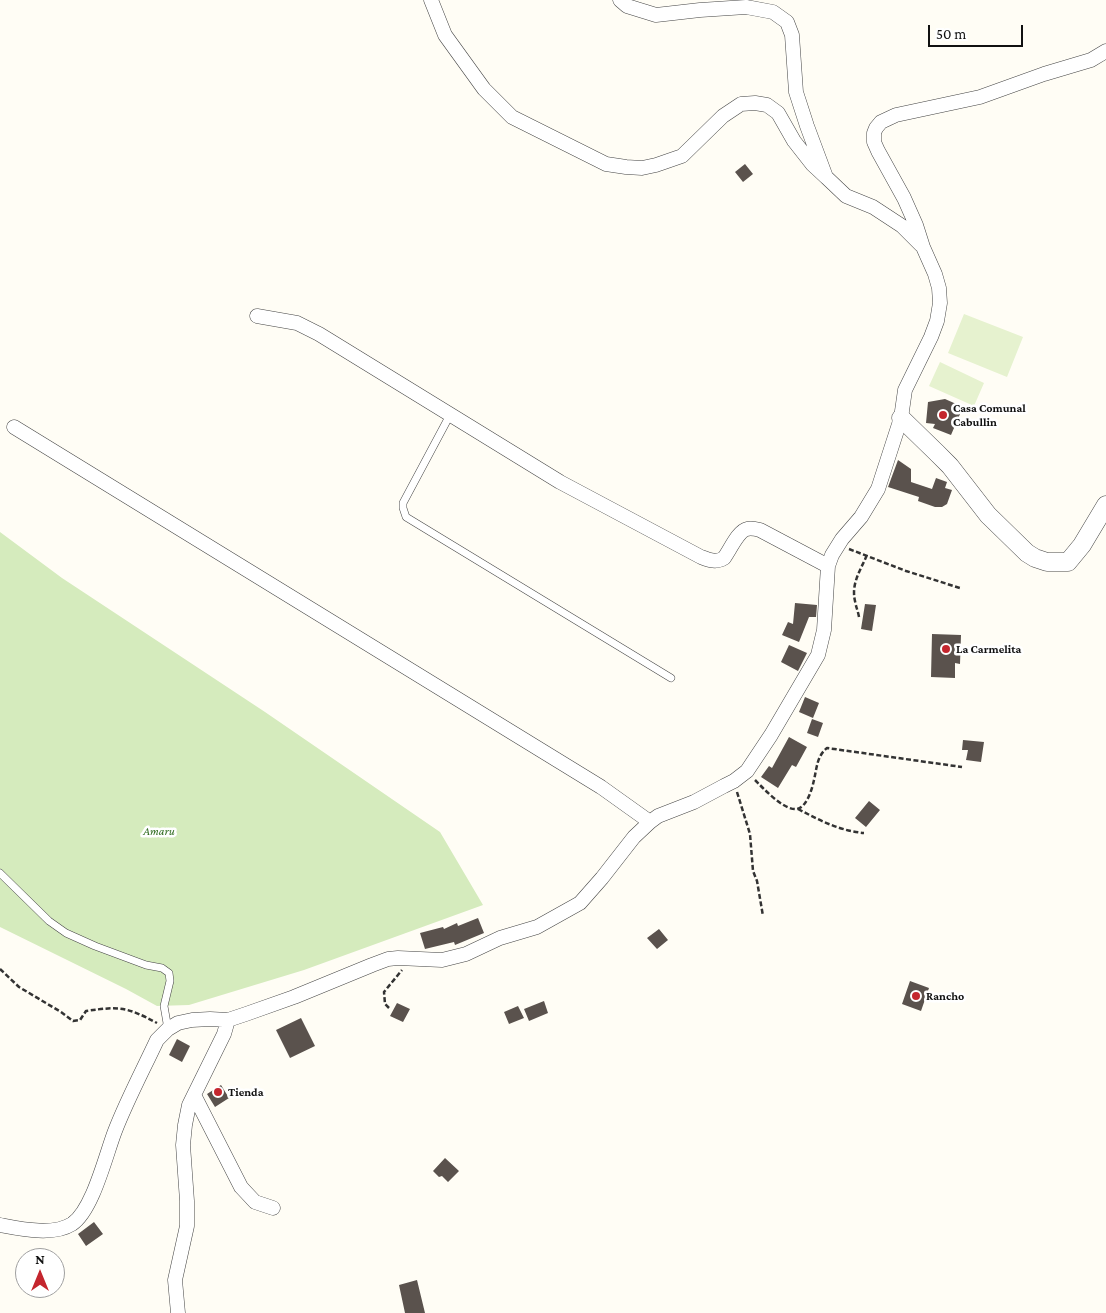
<!DOCTYPE html>
<html>
<head>
<meta charset="utf-8">
<style>
  body { margin:0 }
  #map { position:relative; width:1106px; height:1313px; overflow:hidden; background:#fffdf5; font-family:"Crimson Pro",serif }
  canvas { display:block }
  .north { position:absolute; left:15px; top:1248px; width:50px; height:50px; box-sizing:border-box; background:#fff; border:1px solid #a0a0a0; border-radius:50%; rotate:0deg; font-size:14px; font-weight:700; line-height:20px; text-align:center; color:#111 }
  .north::after { content:''; display:block; margin:auto; width:18px; height:22px; background:#c4262e; clip-path:polygon(50% 0,100% 100%,50% 72%,0 100%) }
  .scale { position:absolute; left:928px; top:25px; width:95px; height:22px; box-sizing:border-box; border:2px solid #111; border-top:0; padding-left:6px; font-size:15px; line-height:18px; white-space:nowrap; color:#111; -webkit-text-stroke:4px #fff; paint-order:stroke }
</style>
</head>
<body>
<div id="map">
<canvas width="1106" height="1313"></canvas>
<div class="north">N</div>
<div class="scale">50 m</div>
</div>
<script>
const ctx = document.querySelector('canvas').getContext('2d');
ctx.lineJoin = 'round';
function fillPath(path, color) {
  ctx.fillStyle = color;
  ctx.fill(path, 'evenodd');
}
function stroke(path, color, width, dash) {
  ctx.strokeStyle = color;
  ctx.lineWidth = width;
  ctx.lineCap = dash ? 'butt' : 'round';
  ctx.setLineDash(dash || []);
  ctx.stroke(path);
}
function write(font, color, halo, rows, align = 'center') {
  ctx.font = font + ' "Crimson Pro",serif';
  ctx.lineWidth = 5;
  ctx.setLineDash([]);
  ctx.textBaseline = 'middle';
  ctx.strokeStyle = halo;
  ctx.fillStyle = color;
  for (const [text, x, y, turn = 0] of rows) {
    ctx.save();
    ctx.translate(x, y);
    ctx.rotate((+turn || 0) * Math.PI / 180);
    ctx.textAlign = isNaN(turn) ? turn : align;
    if (halo) ctx.strokeText(text, 0, 0);
    ctx.fillText(text, 0, 0);
    ctx.restore();
  }
}
fillPath(new Path2D(`
  M0,532L62,578L265,712L440,832L483,905L304,970L189,1005L157,1006L126,989L0,927Z`), '#d5ebbd');
fillPath(new Path2D(`
  M964,314L1023,337L1007,377L948,353Z
  M940,362L984,383L974,406L929,386Z`), '#e6f2cf');
fillPath(new Path2D(`
  M745,164L753,174L743,182L735,172Z
  M945,399L963,407L951,435L933,428L935,424L926,423L928,402Z
  M898,460L911,469V482L932,489L936,478L947,482L945,488L952,490L947,504L942,507H935L918,501L919,497L888,487Z
  M795,603L817,605L816,617H809L799,642L782,635L788,622L793,624Z
  M865,604L876,605L872,631L861,629Z
  M932,634L961,635L960,664L955,663V678L931,677Z
  M789,645L807,653L798,671L781,662Z
  M805,697L819,703L813,718L799,712Z
  M812,719L823,723L818,737L807,733Z
  M789,737L807,747L796,767L792,765L778,788L761,777L769,766L772,768Z
  M963,740L984,742L981,762L966,760L968,750H962Z
  M869,801L880,810L866,827L855,818Z
  M478,918L484,933L455,945L454,942L425,949L420,933L443,927L444,929L457,923L458,926Z
  M659,929L668,940L657,949L647,938Z
  M910,981L929,988L921,1011L902,1004Z
  M544,1001L548,1013L529,1021L524,1009Z
  M397,1003L410,1009L403,1022L390,1016Z
  M518,1006L524,1018L509,1024L504,1012Z
  M301,1018L315,1046L290,1058L276,1030Z
  M177,1039L190,1046L182,1062L169,1055Z
  M221,1085L229,1098L215,1107L207,1094Z
  M445,1158L459,1171L448,1182L442,1176L439,1177L433,1171Z
  M94,1222L103,1234L86,1246L78,1234Z
  M417,1280L425,1313H405L399,1285Z`), '#5a524d');
const service = new Path2D(`
  M450,415L403,503V508L406,517L671,678
  M0,873L49,921L66,933L95,946L146,965L162,968L169,973L170,981L164,1006L168,1029`);
const minor = new Path2D(`
  M431,0L445,35L484,89L512,117L606,164L626,167L642,168L656,165L682,156L723,116L741,104L755,103L767,105L778,113L794,141L812,164L826,177
  M620,0L627,6L656,15L700,10L746,7L773,12L787,22L792,35L796,92L807,126L826,177L846,196L873,207L902,226L921,245
  M257,316L297,323L319,334L560,482L701,557C709,560 716,563 724,558C730,550 738,531 747,529C751,528 756,529 760,530L828,566
  M14,427L601,787L650,822
  M194,1095L241,1187L255,1202L273,1208
  M0,1225C21,1229 53,1236 72,1224C93,1210 106,1154 115,1131C127,1100 143,1070 157,1040L168,1029L178,1023L192,1020L210,1019L228,1020L246,1014L294,997L372,965L388,959L398,958L442,960L466,954L500,938L537,927L580,903L602,878L634,837L650,822L658,816L694,802L724,786L734,781L747,771L771,735L818,655L824,630L828,566L832,555L842,539L861,517L878,489L901,418L905,390L931,337L937,321L940,303L939,288L935,274L923,247L916,225L904,198L878,151L874,142V133L876,128L881,122L896,115L980,97L1044,74L1091,60L1106,51
  M178,1313L175,1280L187,1226V1201L183,1145L185,1125L189,1105L224,1034L228,1020`);
const tertiary = new Path2D(`
  M901,418L937,453L950,466L988,515L1027,553L1035,558L1047,562H1068L1082,545L1106,505`);
stroke(service, '#444', 8);
stroke(minor, '#444', 15);
stroke(tertiary, '#444', 19);
stroke(new Path2D(`
  M849,549L906,571L960,588
  M859,617C858,611 856,607 855,601C851,584 860,571 867,555
  M755,780C763,788 784,811 797,809C807,807 812,789 814,780C817,767 817,756 827,748L962,767
  M737,792L750,834L753,871L757,881L763,916
  M798,809C819,820 840,831 864,833
  M0,969L19,987L61,1012L73,1021L80,1020L86,1011C120,1006 127,1007 157,1023
  M389,1008L385,1004L384,992L402,970`), '#333', 2.5, [5, 2.5]);
stroke(service, '#fff', 7);
stroke(minor, '#fff', 14);
stroke(tertiary, '#fff', 18);
for (const [x, y, r, color] of [
  [943,415,5,"#c4262e"],
  [946,649,5,"#c4262e"],
  [916,996,5,"#c4262e"],
  [218,1092,5,"#c4262e"]
]) {
  const dot = new Path2D();
  dot.arc(x, y, r, 0, 2 * Math.PI);
  ctx.fillStyle = color;
  ctx.fill(dot);
  stroke(dot, '#fff', 2);
}
write('bold 12px', '#111', '#fff', [
  ["Casa Comunal",953,408],
  ["Cabullin",953,422],
  ["La Carmelita",956,649],
  ["Rancho",926,996],
  ["Tienda",228,1092]
], 'left');
write('italic 12px', '#2f6b1f', '#fff', [
  ["Amaru",159,831]
]);
</script>
</body>
</html>
